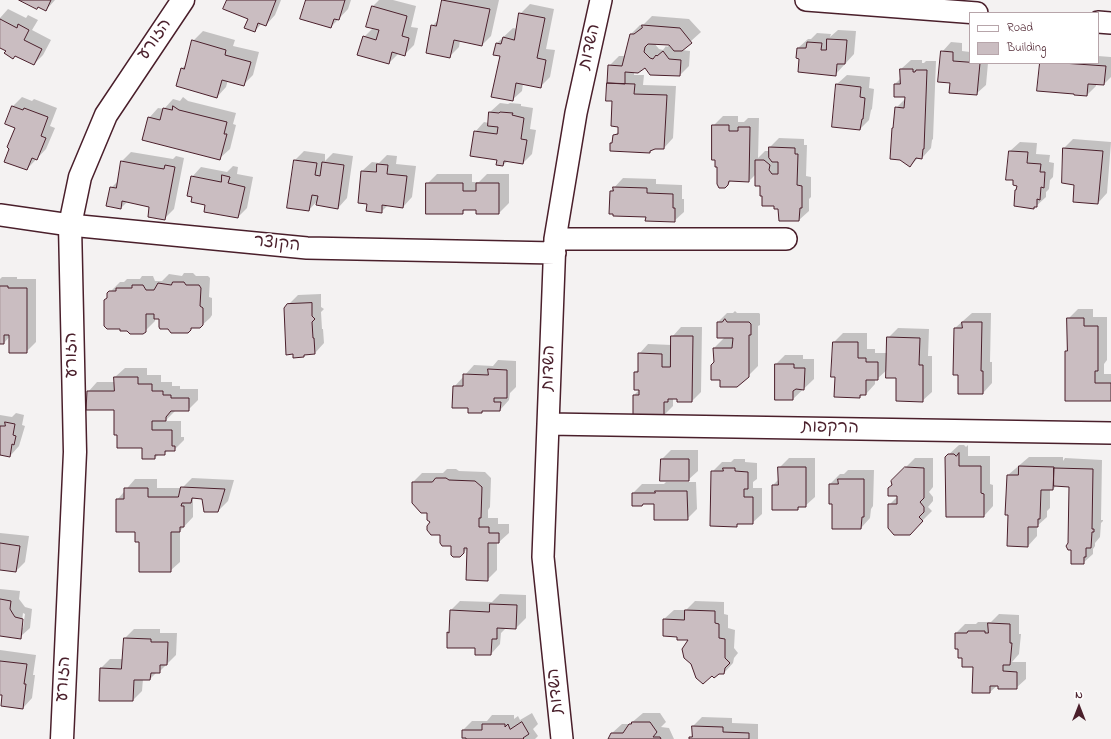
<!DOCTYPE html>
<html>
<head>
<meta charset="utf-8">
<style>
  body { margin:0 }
  #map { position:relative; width:1111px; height:739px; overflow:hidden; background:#f4f2f2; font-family:"Indie Flower",sans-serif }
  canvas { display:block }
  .legend { position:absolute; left:969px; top:12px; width:130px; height:52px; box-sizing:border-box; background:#fff; border:1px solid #b7a5aa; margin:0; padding:5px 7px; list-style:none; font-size:12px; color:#4a1f2b }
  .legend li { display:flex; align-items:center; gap:8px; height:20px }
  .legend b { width:20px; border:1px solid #b7a5aa }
  .north { position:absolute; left:1059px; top:687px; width:40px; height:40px; -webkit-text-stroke:3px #fff; paint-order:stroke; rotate:0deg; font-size:11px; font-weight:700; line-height:16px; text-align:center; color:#4a1f2b }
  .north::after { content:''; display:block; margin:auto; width:14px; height:18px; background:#4a1f2b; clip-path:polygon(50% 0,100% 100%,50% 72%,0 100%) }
</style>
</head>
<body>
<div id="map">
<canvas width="1111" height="739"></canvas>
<ul class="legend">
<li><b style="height:5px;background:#fff"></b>Road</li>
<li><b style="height:11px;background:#cabdc1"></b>Building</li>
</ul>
<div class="north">N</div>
</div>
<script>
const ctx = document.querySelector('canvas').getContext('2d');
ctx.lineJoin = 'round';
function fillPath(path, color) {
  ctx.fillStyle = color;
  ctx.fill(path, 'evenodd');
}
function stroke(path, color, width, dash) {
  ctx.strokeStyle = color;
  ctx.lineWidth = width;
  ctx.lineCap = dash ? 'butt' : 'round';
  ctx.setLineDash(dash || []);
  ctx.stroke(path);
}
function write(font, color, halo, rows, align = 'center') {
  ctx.font = font + ' "Indie Flower","Playpen Sans Hebrew",sans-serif';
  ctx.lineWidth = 3;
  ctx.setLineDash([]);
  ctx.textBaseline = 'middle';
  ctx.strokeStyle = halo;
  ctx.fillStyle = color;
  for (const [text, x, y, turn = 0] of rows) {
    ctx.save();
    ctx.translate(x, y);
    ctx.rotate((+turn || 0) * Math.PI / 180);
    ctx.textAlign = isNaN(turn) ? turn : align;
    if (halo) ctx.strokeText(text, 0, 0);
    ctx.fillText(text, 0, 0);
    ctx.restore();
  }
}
fillPath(new Path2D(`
  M22,0H55L46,10Z
  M228,0H281L275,15L266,25L262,23L255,31L249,18Z
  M307,0H351L348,9L331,27Z
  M379,0H393L416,6L411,27L418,28L414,45L405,54L399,53L389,63L364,37L373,28V6Z
  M443,0H499L491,36L482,45L460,40L459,47L449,57L432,26L438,20Z
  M530,4L554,9L546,49L555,50L550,77L540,87L523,83L522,91L512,100L501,55L497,43L513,28L517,29L520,14Z
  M8,9L26,18L28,15L38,20L32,30L51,40L43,55L34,64L0,46V18Z
  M652,16L689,19L701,32L681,50L690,51L689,66L680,75L645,66L634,72V75H644L643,85L676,86L673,138L664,148L653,149L650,152L611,143L613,141L614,136L619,131V126L613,100L609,66L619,56H625L631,34L640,25H643ZM654,43L671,44L667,47L666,46L663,50L659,49Z
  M838,30L856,31L854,54L835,75L801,58L798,48L808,39H811L817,33L831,34L830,37Z
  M203,31L235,40L233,46L259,52L253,75L243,85L228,80L226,87L217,97L177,86L182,68L187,64L193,41Z
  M951,42L962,43V51L970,52V63H988L986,85L976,94L951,82L942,52Z
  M1098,56L1111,57V77L1104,84H1096V86L1087,95L1041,63H1098Z
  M911,60H922V63H924L926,61H936L933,139L932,140L931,148L922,158L919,157L910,166L894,127L896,108L907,97L895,84L901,78V69Z
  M847,75L870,77L869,88L874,89L872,109L871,110L869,120L860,129L837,84Z
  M22,97L32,101L34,99L57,108L50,126L55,128L46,149L27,169L16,127L12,107Z
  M183,97L188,101L236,113L233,124L236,125L230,149L220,158L149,118L158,108L164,109L173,99L180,101Z
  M500,103L508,104L510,103L521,104V106L533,108L530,129L536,130L532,154L523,163L508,161L503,165L475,132L484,122L489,123L490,112Z
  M723,116H738V122H744L748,118H759L758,158L765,151H770V147L779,138L804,139V145H807L806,176L811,177V197L809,199V211L799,220L775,205L761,185L756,174L749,181H731L725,187L718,166L713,126Z
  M1073,139L1111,142L1107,193L1098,203L1064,148Z
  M1020,142L1037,143L1036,154L1050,155L1049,162L1054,163L1053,177L1050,180L1049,189L1046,192V197L1034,208L1016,190L1018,188L1010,151Z
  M304,151L325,154V161L333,153L353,156L347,198L338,208L318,200L309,210L295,160Z
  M131,152L173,159L176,156L184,158L174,209L164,219L151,206L128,201L121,208L111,188L118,181L122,161Z
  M387,155L397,156L396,164L416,166L412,197L403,207L388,205L381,212L362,171L372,162L379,163Z
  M233,166L238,167L237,174L253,177L247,208L238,217L192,177L201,167L227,172Z
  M437,174H472V182H479L487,174H509V203L499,213H477V209H466L462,213L427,184Z
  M623,178L656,179V184L682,185V199H684V212L674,221L647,216L611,191Z
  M184,273H193L196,276H208L210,278L209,297L212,298V315L210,318L200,327H193L188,332L168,328L160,318H155V321L145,331L108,299V294L120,282H124L127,279H140L142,276H153L155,281H162L169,274L182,276Z
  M2,277H17V279H36V342L26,352L10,336L4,343H0V279Z
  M321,294V307L324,309L321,312L322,329H323L324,343L315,353L306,354L304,356L285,308L298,295Z
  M1078,309H1093V317H1107V360L1104,364V374H1111V400H1066L1068,319Z
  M735,311L737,313H759L760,314V325L758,326V366L748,376L721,379L715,362L714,348L725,337L718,322L727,313H733Z
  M972,313H991L990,362H992V383L983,393L959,374L955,328Z
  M681,327H702L701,392L692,401L673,398V406L663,416L634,395L640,389L635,372L639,369V354L648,344L672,345V337Z
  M898,328L929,329L928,356H932V392L922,401L888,369L877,379H875V384L866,394H863L860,397L836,376L834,342L843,333H867V349H875V353H888V338Z
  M785,355H803V359H814V379L793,399H776V364Z
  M498,360L516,361V387L510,393L509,400L500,410H484L482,412L469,407L454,387L474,365L493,366Z
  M125,368H147V375H161V382H172V386H180V389H198V400L188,410L175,411L165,421H181V437H184V440L174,450H168L164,454H159L155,458L143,447L115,409L88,392L97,382H115V377Z
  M16,413L24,415L22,425L25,426L19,446L10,456L0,451V415L12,417Z
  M959,445H964L966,447L968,445V456H990V484L993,485V506L984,516L946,457Z
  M671,450H698V471L688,480L662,459Z
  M1029,457H1063V461L1065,458L1102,460L1101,520H1103V521L1101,523L1100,537L1095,543V546L1093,549V554L1083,563L1069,543L1070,486H1056L1053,489H1050V508L1047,511V517L1037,526V536L1028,546L1008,475Z
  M789,458H815V497L805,506H800L798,509H773V485L779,479V468Z
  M915,458H933V487L929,492L933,497V501L928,507L932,511L909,534L889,505L899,495L905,468Z
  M734,459H745V462L757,463V479L753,482V488H762V514L752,523H739L736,526L712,472L722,462H731Z
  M447,469H456L459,471L485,472L491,478L490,507L488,510V518H498V524H509V533L499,542H497V570L487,580L468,548L460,556L452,545L431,522L413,482L422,473H443Z
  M848,470H874L873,506L871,509L870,518L861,528L833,503H830V484L840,474H844Z
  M192,478L234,480L228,501L218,511L203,498L195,497L193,499V517L180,531V562L170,571L140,541L136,531L117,500L135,479H157V488H182Z
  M666,482H696L697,509L687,519L633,493L642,484H664Z
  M0,533L29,536L25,562L16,571L0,569Z
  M0,589L20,591L19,599L25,607L32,609L30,628L20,637L0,635ZM23,613L25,614L23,628H21Z
  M500,594L526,595V618L516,628H506L501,633L500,644L491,654L476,647H448V632L450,630L451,610L460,601L492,602Z
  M695,601L724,602V614L728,615V628L735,630L734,648L738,653L734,658L733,663L724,673L690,640L678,636L664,635V619L674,610H686Z
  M999,614L1019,615V634H1021L1019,654L1012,662H1026V679L1016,688L998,685L990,692H973L974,666L963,657L956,633L965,624H976L978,622H991Z
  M134,629H160V633H177L176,655L159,672H157L150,679H143L142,691L133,700L101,668L110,659H123L125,638Z
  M0,650L36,655L33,675H35L32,698L23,708L4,695L0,694Z
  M532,713L538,724L533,729L538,736L535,739H461L463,737V730L472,721H487L492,715H514V719L518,716L520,720Z
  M643,713H660L666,722L661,727L669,728L674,739H609L612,733L622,724H630Z
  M702,717L732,718V723L758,724V739H690L693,734V726Z`), '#0003');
const building = new Path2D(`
  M19,0H51L46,11L38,7L37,9Z
  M227,0H276L266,26L258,23L255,32L244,28L248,19L223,9Z
  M306,0H345L339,20L334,19L331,28L300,19Z
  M442,0L490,9L482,46L454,40L450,58L426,53L431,25L436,26Z
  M372,6L407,16L402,36L409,38L405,56L392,52L389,64L357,55L363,36L376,40L379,30L366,27Z
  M519,13L545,18L537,58L546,60L541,88L516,83L513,101L491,97L500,56L493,55L496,43L501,44L503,37L514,40Z
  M0,19L17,28L18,24L29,30L24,40L42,49L34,65L15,56L13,59L4,53L6,51L0,48Z
  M642,25L680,28L692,43L682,51H674L669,45L648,44L645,47L644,52L650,58L653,59L656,55L657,56L663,51L669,59L681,60L680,76L650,75L645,68L638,73L625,72V84L607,83L608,65L622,66L630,34H634L642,28Z
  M827,39L847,40L845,64H837L836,76L798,72L799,59L796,58L797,48H806L807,42L822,43L821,50H826Z
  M192,40L226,50L225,55L251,62L244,86L222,80L217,98L176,86L181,68L184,69Z
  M941,51L953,52V61L980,63L977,95L949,93L950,83L938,82Z
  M1040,63H1062L1106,66L1104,85L1088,84L1087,96L1074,95V94L1037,91Z
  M900,69H913V72H915L916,70H927L924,149H923L922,159L916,158L910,167L900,160L890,159L892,128H893L895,107L904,108L905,97H894V84H900Z
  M607,83L635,84L634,94L667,95L664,149H655L650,151V153L610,151V143H612L613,135L618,134V127L611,126L612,101H606Z
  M836,84L861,87L860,97L865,98L863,119H862L860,130L832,127Z
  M12,106L23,110L24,108L48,117L41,136L46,138L37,160L32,158L27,170L4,162L9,149L7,147L15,128L5,124Z
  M173,106L179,110L227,122L224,134H227L220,160L142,140L148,117L160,120L163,108L172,110Z
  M489,112L499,113L500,112L513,113L512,115L524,118L521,139L527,140L523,164L504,161L503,166L496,165L497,160L470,156L474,131L497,134L498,127L488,126Z
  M712,125H729V131H738V127H750L749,182L729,181L728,185L725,188H719L717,184V167H715V160H712Z
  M769,147L795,148V154H798L797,185L802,186V208H800L799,221H779L778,209H774V206H762V196H760V186H755V160H764L770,165L769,170L772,174H778V162H772L769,158Z
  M1063,148L1103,151L1098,204L1073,202L1074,185L1062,183Z
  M1009,151L1028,152L1027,163L1041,164L1040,172H1045L1044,188L1041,187L1040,200L1037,199V207H1034V209L1014,206L1015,190H1016L1017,186L1013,185V180H1006Z
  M294,160L317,163L315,175L320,176L322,162L344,165L338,209L316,205L318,196L312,195L309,211L287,208Z
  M121,161L158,168L164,169L165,165L175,167L165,220L148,217L149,207L122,201L121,209L106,206L110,187L116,188Z
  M377,164L388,165L387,174L407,176L403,208L382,205V213L366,211L367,204L358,203L361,171L376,172Z
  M222,175L230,177L228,183L245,187L238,218L204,212L205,205L191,202L192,197L187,196L191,176L221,182Z
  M426,183H463V191H476V183H499V214H476V210H463V214H426Z
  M613,187L647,188V193L673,194V208H675V222L645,221L646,217L613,216V214H609L610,191H613Z
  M173,282H184L186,285H199L201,288L200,306L203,308V325L200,328H191V330L188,333H171L168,329H160L159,327V319H154V314H146V332L143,334H130L127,331H120V329H107L104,326V300L107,298V293L109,291H116V288H132V285H143L146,290H154L158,283L171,285Z
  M0,286H8V288H27V353H9V335H4V344H0Z
  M312,303V316L315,319L312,322L313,338H314L315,354L304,355V357L293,358V354L286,355L284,308L287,304Z
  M1067,318H1084V326H1098V371H1095V383H1111V401H1065V351H1067Z
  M725,319L727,322H749L751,324V335H749V377L737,387H720V380H711V365L714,362L713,348H732L733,338H717V322H722Z
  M962,322H982L981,371H983V394H958V375H953L954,328H962Z
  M671,336H693L692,402H677V399H668V402H664V417L633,416V395H639V390H634V372H638V353L662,354V367H670Z
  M887,337L920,338L919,365H923V402L896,401V378H886Z
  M833,342H858V358H866V362H878V380H866V395H860V398L834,397L835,377H831Z
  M775,364H794V368H805L804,390L796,389L793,391V400H775Z
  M488,369L507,370V398H494V402H501L500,411H482V413H468V408H452L453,386H463V374L488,375Z
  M114,377H138V384H152V391H163V395H171V398H189V411H171L166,417V421H152V430H172V446H175V451H165V455H155V459H142V448H117V435H114V410H86L87,391H114Z
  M5,422L15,424L13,435L16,436L14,445L12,444L10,457L0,455V426H5Z
  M959,453V466H981V493L984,494V517H946L945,457L948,454H954L956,456Z
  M661,459H689V481H660Z
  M1019,466L1054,467L1053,490H1041L1040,519H1038V527H1028V547L1007,546L1008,515H1005L1007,475H1018Z
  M778,467H806V507H798V510H772V485H778Z
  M905,467L924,468V498L920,502L924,507V512L919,517L923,521L910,535H894L888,528V504H897V496H888V488L892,485L891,481Z
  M723,468H735V471L748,472V489H744V497H753V524H737V527L710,526L711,471H723Z
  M1054,468L1093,469L1092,529H1094V532H1092L1091,548H1086V557H1084V564H1071V550H1068L1066,546L1068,543L1069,487L1054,486Z
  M436,478H446L449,480L475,481L482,487L481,518H479V527H489V533H499V543H488V581L466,580L467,548H464V553L460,557H453L451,555V546H442L440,543V535H431L427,530V526L430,522L427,520V513H421L412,503V482H432Z
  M838,479H864V517H862L861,529H832V504H829V484H838Z
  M181,487L225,489L218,512H204L202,499L192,498L191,503H182L181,506H184V527H180V532H171V572H139V542H135V532H116V499H124V488H148V497H178Z
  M655,491H687L688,520H654V504H643L642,506H632V493H655Z
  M0,543L20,546L16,572L0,570Z
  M0,599L11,601L10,609L13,614L15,617L23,619L21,639L0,636Z
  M490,604L517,605L516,629L497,628V639H492L491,655H475V648H447V632L449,633L450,610L489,612Z
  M685,610L715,611V623L719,624V638L725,639V658L730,663L725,668L724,674H719L714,678L712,676L703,684L696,678L691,664L684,658L682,649L688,640H677V637L663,636V619L684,620Z
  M988,623L1010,624V643H1012L1010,665H1003V671L1017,672V689H998V686H990V693H972L973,667H962V658H958V649H955V633H967L968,631H985V633H988Z
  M124,638L151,639V642H168L167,665H160V673H151L150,680H134L133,701H99L100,668L121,669Z
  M0,661L27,664L24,684H26L23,709L1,706L2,695H0Z
  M522,722L529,734L523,738L524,739H466V738H462V730H482V724H505V727L508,724L510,729Z
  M632,722H650L657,732L653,737H660L661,739H608L611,733H623L629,724H631Z
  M692,726L723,727V732L749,733V739H689V737H692Z`);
fillPath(building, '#cabdc1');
stroke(building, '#4a1f2b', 1);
const street = new Path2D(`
  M806,0L977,13
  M1098,22L1111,23
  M0,215L70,225L307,248L555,253
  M555,239H786
  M548,424L1111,433
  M562,739L543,557L555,239L576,113L601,0`);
const secondary = new Path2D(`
  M62,739L75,452L70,225L80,177L106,115L183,0`);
stroke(street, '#4a1f2b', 24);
stroke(secondary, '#4a1f2b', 25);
stroke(street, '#fff', 21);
stroke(secondary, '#fff', 22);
write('17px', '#4a1f2b', '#fff', [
  ["הזורע",156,40,-56],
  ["השדות",591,47,-77],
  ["הקוצר",277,245,6],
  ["הזורע",73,355,-91],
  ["השדות",550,368,-88],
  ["הרקפות",830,429,1],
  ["הזורע",65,679,-87],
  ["השדות",557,691,-96]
]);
</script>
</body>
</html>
